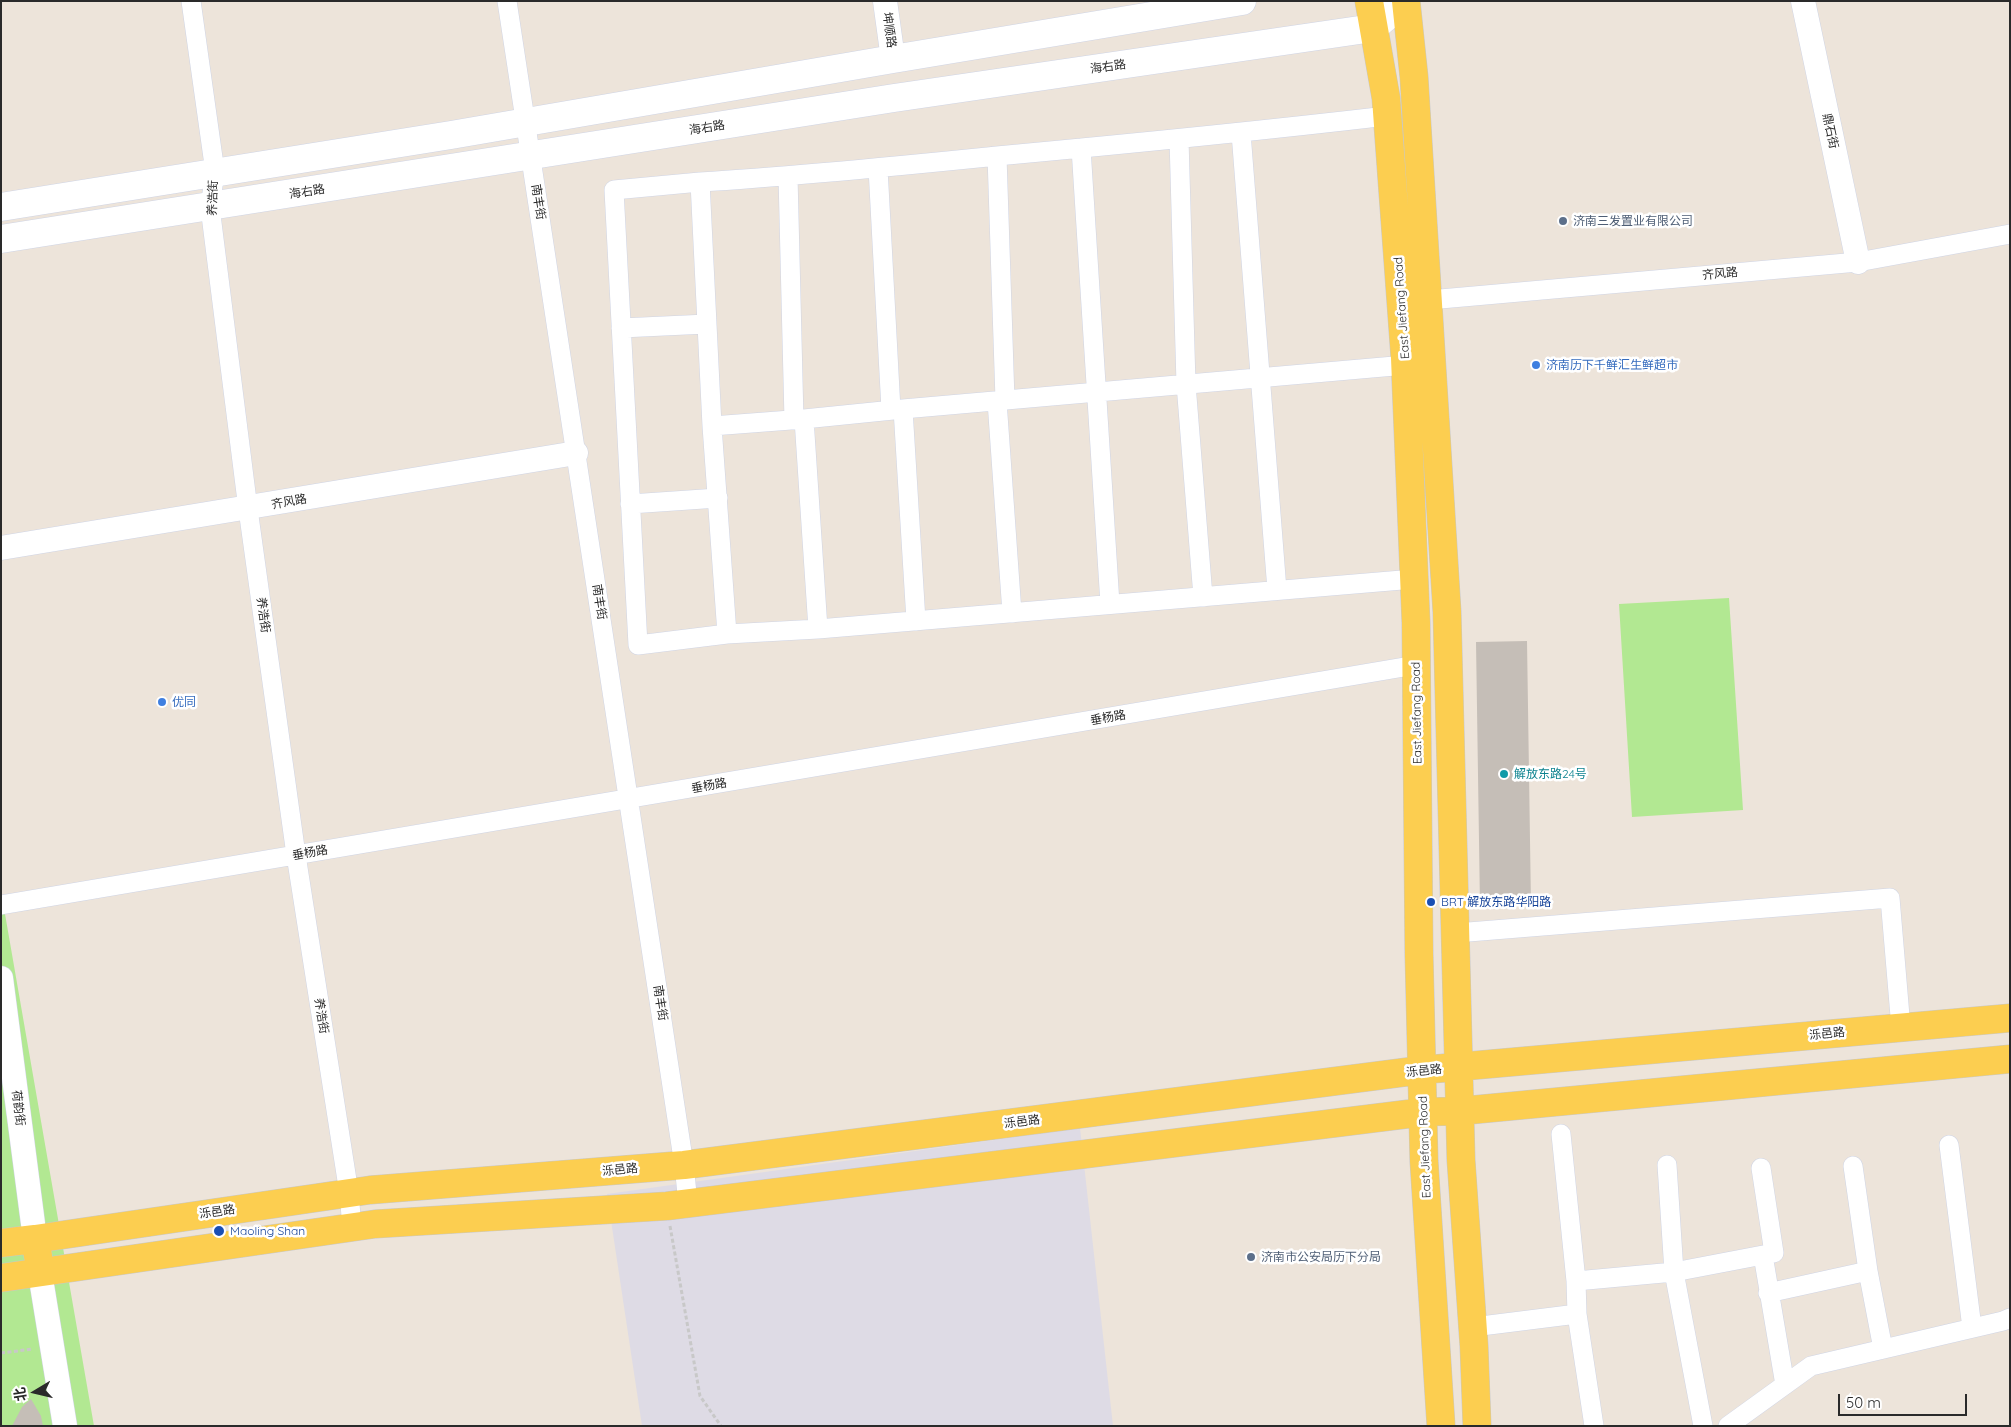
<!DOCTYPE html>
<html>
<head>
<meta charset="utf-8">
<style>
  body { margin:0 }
  #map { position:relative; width:2011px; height:1427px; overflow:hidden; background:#ede4da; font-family:Quicksand,"Noto Sans SC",sans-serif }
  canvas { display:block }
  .frame { position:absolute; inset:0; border:2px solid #2a2a2a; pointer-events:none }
  .north { position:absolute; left:10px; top:1367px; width:50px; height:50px; -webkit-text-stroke:4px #fff; paint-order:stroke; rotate:261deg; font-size:14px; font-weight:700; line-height:20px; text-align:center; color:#2a2a2a }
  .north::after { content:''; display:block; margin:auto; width:18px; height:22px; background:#2a2a2a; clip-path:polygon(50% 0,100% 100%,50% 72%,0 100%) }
  .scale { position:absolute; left:1838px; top:1394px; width:129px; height:22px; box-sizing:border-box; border:2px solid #2a2a2a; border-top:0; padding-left:6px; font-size:15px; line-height:18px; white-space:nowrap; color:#2a2a2a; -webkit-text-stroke:4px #fff; paint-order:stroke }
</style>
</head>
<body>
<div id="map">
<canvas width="2011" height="1427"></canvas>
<div class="frame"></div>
<div class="north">北</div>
<div class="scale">50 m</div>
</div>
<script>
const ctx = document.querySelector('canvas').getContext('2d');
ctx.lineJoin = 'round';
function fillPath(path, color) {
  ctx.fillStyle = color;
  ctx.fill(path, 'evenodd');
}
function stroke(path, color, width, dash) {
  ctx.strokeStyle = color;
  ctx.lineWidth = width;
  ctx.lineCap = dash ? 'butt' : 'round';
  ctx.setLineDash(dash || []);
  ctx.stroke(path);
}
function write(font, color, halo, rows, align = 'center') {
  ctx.font = font + ' Quicksand,"Noto Sans SC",sans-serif';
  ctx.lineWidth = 5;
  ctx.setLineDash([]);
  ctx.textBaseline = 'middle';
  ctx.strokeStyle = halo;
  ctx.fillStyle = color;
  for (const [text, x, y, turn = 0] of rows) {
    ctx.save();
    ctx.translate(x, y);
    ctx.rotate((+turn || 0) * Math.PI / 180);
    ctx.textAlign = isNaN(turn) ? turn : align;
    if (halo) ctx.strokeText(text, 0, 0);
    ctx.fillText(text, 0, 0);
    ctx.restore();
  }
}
fillPath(new Path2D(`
  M1080,1128L1113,1426H642L607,1194Z`), '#dedbe5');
fillPath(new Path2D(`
  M1729,598L1743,810L1632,817L1619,604Z
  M1,891L94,1426H1Z`), '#b2e892');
fillPath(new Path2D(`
  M1527,641L1531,906L1480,907L1476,642Z
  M31,1399L41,1416L43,1426H12L22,1407Z`), '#c5beb7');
const minor = new Path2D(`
  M191,1L215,172L210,207L248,509L296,855L349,1193L352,1227
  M507,1L684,1165L688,1203
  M1241,133L1277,590
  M1179,139L1186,384L1203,597
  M1081,148L1110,604
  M997,156L1005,400
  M878,168L891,410
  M788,176L794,420
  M700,182C800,176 898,166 997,156C1127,144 1258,131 1387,116
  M1429,300L1858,262L2010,234
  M621,328L707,324
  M997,401L1012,613
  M903,409L916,621
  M804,419L818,629
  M712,426L727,634L638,645L614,190L700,182L712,426L804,419L903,409L1406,365
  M630,504L718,498
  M727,634L818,629L1414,579
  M1,905L1416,665
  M1456,933L1890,898L1901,1028
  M1949,1145L1972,1328
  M1761,1168L1774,1253L1763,1255
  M1868,1271L1883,1349
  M1576,1281L1674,1272L1667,1165
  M1768,1293L1868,1271L1853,1166
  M1577,1314L1594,1426
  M1473,1327L1577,1314L1576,1281L1561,1134
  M1703,1426L1674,1272L1763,1255L1785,1385
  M1728,1426L1811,1366L2003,1321L2010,1318`);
const tertiary = new Path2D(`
  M885,1L893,59
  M1803,1L1858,262
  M1,548L576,453
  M1,978L35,1239
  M40,1273L65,1426`);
const secondary = new Path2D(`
  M1,207L451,135L893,59L1242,1
  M1,239L894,98L1373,28L1405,1`);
const primary = new Path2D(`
  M1369,1L1386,98L1405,358L1416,623L1419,954L1424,1161L1441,1426
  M1406,1L1414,77L1447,612L1461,1160L1474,1346L1477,1426
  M35,1239L370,1190L684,1165L1422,1070L2010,1018
  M1,1243L35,1239L38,1256
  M1,1278L375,1224L667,1206L1424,1112L1460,1111L2010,1059`);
stroke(minor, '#cfd4e4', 20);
stroke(tertiary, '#cfd4e4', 25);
stroke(secondary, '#cfd4e4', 29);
stroke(primary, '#c8c8c8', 29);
stroke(new Path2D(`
  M670,1226L700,1396L721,1426
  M1,1353L33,1349`), '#c8c8c8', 3, [4, 2.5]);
stroke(minor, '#fff', 19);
stroke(tertiary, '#fff', 24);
stroke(secondary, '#fff', 28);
stroke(primary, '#fcce50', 28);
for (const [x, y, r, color] of [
  [1563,221,5,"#5c6f8a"],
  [1536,365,5,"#3f7fe0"],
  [162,702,5,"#3f7fe0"],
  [1504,774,5,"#0f9aa8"],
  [1431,902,5,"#1a4fb4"],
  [219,1231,6,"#1a4fb4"],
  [1251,1257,5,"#5c6f8a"]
]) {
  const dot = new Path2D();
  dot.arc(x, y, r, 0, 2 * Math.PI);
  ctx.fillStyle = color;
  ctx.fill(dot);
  stroke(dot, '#fff', 2);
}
write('12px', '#2a2a2a', '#fff', [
  ["坤顺路",889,30,82],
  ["海右路",1108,67,-8],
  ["海右路",707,128,-9],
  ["鼎石街",1830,131,78],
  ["海右路",307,192,-9],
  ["养浩街",213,198,-88],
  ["南丰街",538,202,81],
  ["齐风路",1720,274,-5],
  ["East Jiefang Road",1402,308,-94],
  ["齐风路",289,502,-10],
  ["南丰街",599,602,81],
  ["养浩街",263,615,82],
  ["East Jiefang Road",1417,713,-91],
  ["垂杨路",1108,718,-10],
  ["垂杨路",709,786,-10],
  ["垂杨路",310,853,-10],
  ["南丰街",660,1003,81],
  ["养浩街",321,1016,81],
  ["泺邑路",1827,1034,-5],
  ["泺邑路",1424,1071,-6],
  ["荷韵街",18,1108,83],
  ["泺邑路",1022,1122,-7],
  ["East Jiefang Road",1425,1147,-92],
  ["泺邑路",620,1170,-5],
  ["泺邑路",217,1212,-8]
]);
write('12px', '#4e5e75', '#fff', [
  ["济南三发置业有限公司",1573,221],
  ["济南市公安局历下分局",1261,1257]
], 'left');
write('12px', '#366cbe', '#fff', [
  ["济南历下千鲜汇生鲜超市",1546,365],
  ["优同",172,702]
], 'left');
write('12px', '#0d838f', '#fff', [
  ["解放东路24号",1514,774]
], 'left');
write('12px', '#164399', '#fff', [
  ["BRT 解放东路华阳路",1441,902],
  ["Maoling Shan",230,1231]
], 'left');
</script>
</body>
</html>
